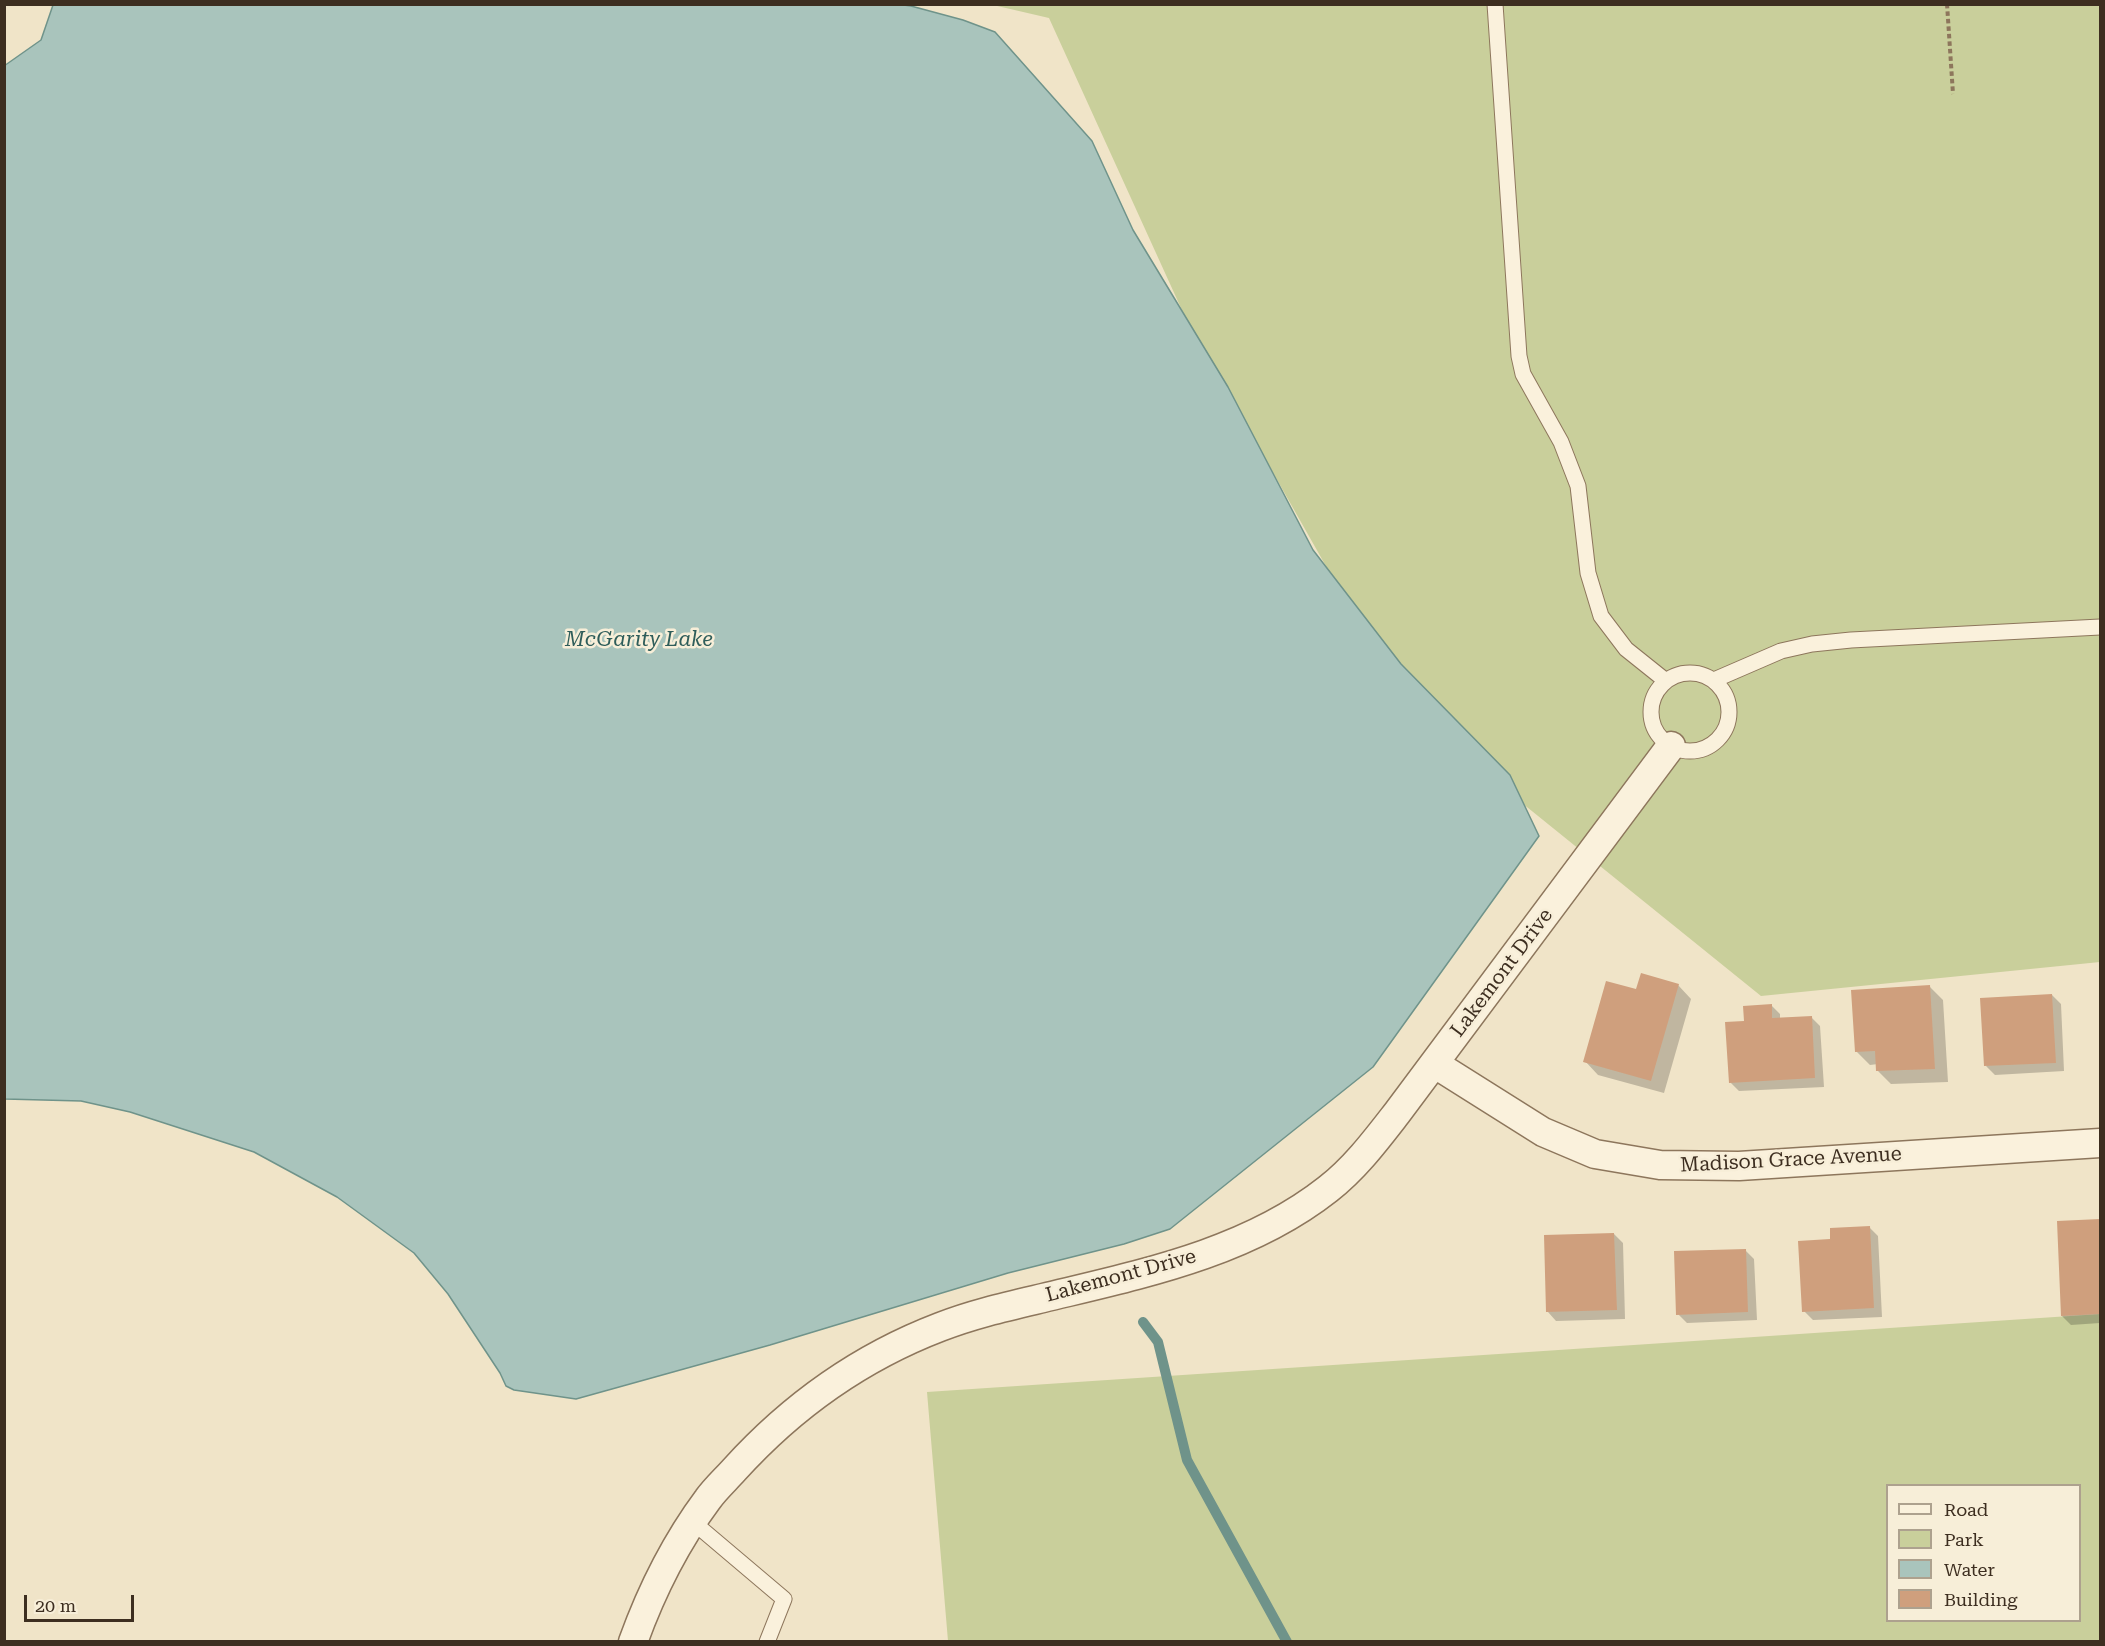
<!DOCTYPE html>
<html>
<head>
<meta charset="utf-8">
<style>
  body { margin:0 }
  #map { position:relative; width:2105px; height:1646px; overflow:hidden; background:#f0e4c8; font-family:"Roboto Serif",serif }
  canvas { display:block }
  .frame { position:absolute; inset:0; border:6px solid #3d2e20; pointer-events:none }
  .legend { position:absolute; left:1886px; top:1484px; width:195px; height:138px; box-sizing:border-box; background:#f7eed8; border:2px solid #ada18e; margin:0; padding:8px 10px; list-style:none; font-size:18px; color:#3d2e20 }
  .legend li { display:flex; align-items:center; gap:12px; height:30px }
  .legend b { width:30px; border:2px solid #ada18e }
  .scale { position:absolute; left:24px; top:1595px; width:110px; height:27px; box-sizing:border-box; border:3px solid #3d2e20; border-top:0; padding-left:8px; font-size:18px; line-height:21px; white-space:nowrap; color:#3d2e20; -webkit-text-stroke:4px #f7eed8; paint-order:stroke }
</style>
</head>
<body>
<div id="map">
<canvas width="2105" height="1646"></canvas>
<div class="frame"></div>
<ul class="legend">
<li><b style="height:8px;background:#faf1dc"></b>Road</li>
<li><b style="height:16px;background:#c9cf9b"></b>Park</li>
<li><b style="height:16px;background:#a9c4bc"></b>Water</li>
<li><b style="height:16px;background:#cf9f7d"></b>Building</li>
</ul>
<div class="scale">20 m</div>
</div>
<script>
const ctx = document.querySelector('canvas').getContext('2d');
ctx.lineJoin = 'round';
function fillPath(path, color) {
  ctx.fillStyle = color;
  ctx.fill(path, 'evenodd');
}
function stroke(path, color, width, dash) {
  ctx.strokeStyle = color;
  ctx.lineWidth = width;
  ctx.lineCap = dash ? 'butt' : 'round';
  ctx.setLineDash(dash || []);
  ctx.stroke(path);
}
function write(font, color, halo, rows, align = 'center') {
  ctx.font = font + ' "Roboto Serif",serif';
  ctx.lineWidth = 5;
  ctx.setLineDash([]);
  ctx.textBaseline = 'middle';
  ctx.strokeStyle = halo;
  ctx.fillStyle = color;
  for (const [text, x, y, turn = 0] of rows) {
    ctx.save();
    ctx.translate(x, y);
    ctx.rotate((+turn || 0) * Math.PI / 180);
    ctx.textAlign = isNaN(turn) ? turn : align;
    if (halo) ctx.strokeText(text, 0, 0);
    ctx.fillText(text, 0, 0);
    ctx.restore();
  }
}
fillPath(new Path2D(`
  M993,5H2100V962L1761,996L1408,711L1186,319L1049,18Z
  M2100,1314V1641H948L927,1392ZM1888,1486H2080V1620H1888Z`), '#c9cf9b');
const water = new Path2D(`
  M53,5L896,4L911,6L963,20L995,32L1092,141L1133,230L1228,387L1313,550L1401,664L1510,775L1539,836L1373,1067L1170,1229L1124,1244L1008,1273L770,1345L576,1399L514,1390L506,1386L500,1373L448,1294L414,1253L337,1197L254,1152L130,1112L81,1101L5,1099L4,66L41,40Z`);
fillPath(water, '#a9c4bc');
stroke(water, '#6f938a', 1.5);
fillPath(new Path2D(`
  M1678,985L1691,999L1664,1093L1598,1075L1585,1061Z
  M1930,987L1943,1000L1948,1082L1891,1084L1878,1071V1064L1870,1065L1856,1051Z
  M2052,995L2061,1004L2064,1071L1995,1075L1986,1066Z
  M1771,1005L1780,1014V1019L1811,1017L1820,1026L1824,1087L1739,1091L1730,1082L1746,1023Z
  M2100,1221V1323L2071,1325L2062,1316L2058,1223Z
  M1869,1227L1878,1236L1882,1317L1813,1320L1804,1311L1832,1240Z
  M1614,1234L1623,1243L1625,1319L1556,1321L1548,1312Z
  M1745,1250L1754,1259L1757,1320L1687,1323L1678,1314Z`), '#0003');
stroke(new Path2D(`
  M1143,1322L1158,1342L1187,1460L1287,1642`), '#6f938a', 10);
fillPath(new Path2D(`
  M1641,973L1679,984L1651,1081L1583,1062L1606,981L1636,989Z
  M1930,985L1935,1069L1876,1071L1875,1051L1855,1052L1851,990Z
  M2052,994L2056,1063L1984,1066L1980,998Z
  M1772,1004V1018L1812,1016L1815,1078L1729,1083L1725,1022L1744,1021L1743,1006Z
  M2100,1219V1314L2061,1316L2057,1221Z
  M1870,1226L1874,1308L1802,1312L1798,1241L1830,1239V1228Z
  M1614,1233L1617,1310L1546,1312L1544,1235Z
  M1746,1249L1748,1312L1676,1315L1674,1251Z`), '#cf9f7d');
const lane = new Path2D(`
  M1495,4L1519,356L1523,374L1561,442L1578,486L1588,573L1601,616L1626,649L1666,681
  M1651 712a39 39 0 1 1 78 0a39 39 0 1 1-78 0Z
  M1714,680L1781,651L1812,644L1851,640L2100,627
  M693,1522L784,1599L767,1642`);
const street = new Path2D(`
  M1435,1064L1543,1132L1595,1154L1660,1165L1739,1166L2100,1143
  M633,1642C651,1592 676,1542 708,1499C715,1489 725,1480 734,1470C792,1406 859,1358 940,1327C973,1314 1009,1306 1043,1298C1142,1274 1247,1253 1328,1189C1355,1168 1376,1140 1397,1113L1671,746`);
stroke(lane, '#8d765c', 17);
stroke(street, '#8d765c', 31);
stroke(new Path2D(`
  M1947,4L1953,94`), '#8d765c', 4, [4.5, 3]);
stroke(lane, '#faf1dc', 15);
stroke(street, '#faf1dc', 28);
write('20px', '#3d2e20', '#f7eed8', [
  ["Lakemont Drive",1502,973,-53],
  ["Madison Grace Avenue",1791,1160,-3],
  ["Lakemont Drive",1121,1276,-15]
]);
write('italic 21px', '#2f5d5a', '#f7eed8', [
  ["McGarity Lake",639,640]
]);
</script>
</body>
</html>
